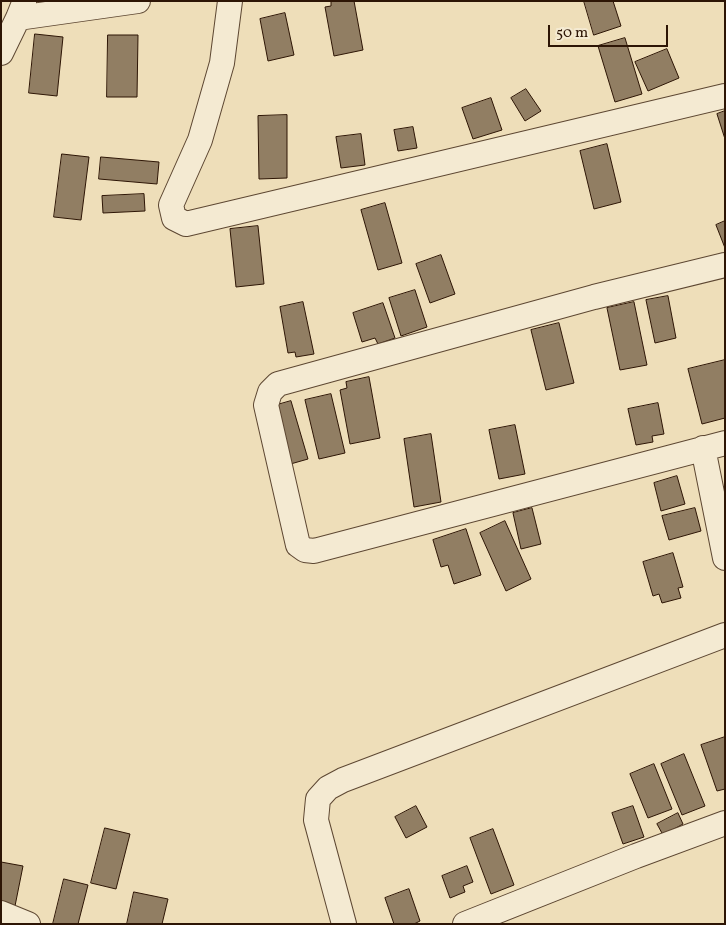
<!DOCTYPE html>
<html>
<head>
<meta charset="utf-8">
<style>
  body { margin:0 }
  #map { position:relative; width:726px; height:925px; overflow:hidden; background:#eedeb9; font-family:Vollkorn,serif }
  canvas { display:block }
  .frame { position:absolute; inset:0; border:2px solid #2d1505; pointer-events:none }
  .scale { position:absolute; left:548px; top:25px; width:120px; height:22px; box-sizing:border-box; border:2px solid #2d1505; border-top:0; padding-left:6px; font-size:15px; line-height:18px; white-space:nowrap; color:#2d1505; -webkit-text-stroke:4px #f4ead2; paint-order:stroke }
</style>
</head>
<body>
<div id="map">
<canvas width="726" height="925"></canvas>
<div class="frame"></div>
<div class="scale">50 m</div>
</div>
<script>
const ctx = document.querySelector('canvas').getContext('2d');
ctx.lineJoin = 'round';
function fillPath(path, color) {
  ctx.fillStyle = color;
  ctx.fill(path, 'evenodd');
}
function stroke(path, color, width, dash) {
  ctx.strokeStyle = color;
  ctx.lineWidth = width;
  ctx.lineCap = dash ? 'butt' : 'round';
  ctx.setLineDash(dash || []);
  ctx.stroke(path);
}
const building = new Path2D(`
  M337,1H354L363,50L334,56L325,7L331,6V2Z
  M584,1H613L621,26L594,35Z
  M285,13L294,55L268,61L260,19Z
  M35,34L63,37L57,96L29,93Z
  M108,35H138L137,97H107Z
  M625,38L642,94L615,102L598,46Z
  M667,49L679,78L648,91L635,62Z
  M526,89L541,111L525,121L511,98Z
  M491,98L502,130L473,139L462,108Z
  M725,111V139L717,114Z
  M287,115V178L259,179L258,116Z
  M413,127L417,148L398,151L394,130Z
  M361,134L365,165L341,168L336,137Z
  M607,144L621,202L594,209L580,151Z
  M62,154L89,157L81,220L54,217Z
  M101,157L159,162L157,184L99,179Z
  M144,194L145,211L103,213L102,196Z
  M385,203L402,263L378,270L361,210Z
  M725,221V248L716,225Z
  M258,226L264,284L236,287L230,229Z
  M441,255L455,294L430,303L416,264Z
  M415,290L427,327L401,336L389,298Z
  M668,296L676,338L655,343L646,300Z
  M303,302L314,354L296,357L295,352L288,353L280,307Z
  M634,302L647,365L620,370L607,308Z
  M383,303L395,338L378,344L375,338L362,342L353,313Z
  M559,323L574,383L546,390L531,330Z
  M725,360V418L702,424L688,369Z
  M369,377L380,438L350,444L340,390L347,388L346,382Z
  M331,394L345,453L319,459L305,400Z
  M291,401L308,459L287,465L270,407Z
  M658,403L664,434L652,436L653,442L636,445L628,409Z
  M515,425L525,474L499,479L489,430Z
  M431,434L441,502L414,507L404,439Z
  M677,476L685,504L661,511L654,483Z
  M532,508L541,544L521,549L513,513Z
  M695,508L701,531L669,540L662,516Z
  M505,521L531,579L506,591L480,533Z
  M466,529L481,575L454,584L448,565L441,567L433,540Z
  M673,553L683,587L678,588L681,598L662,603L659,594L653,596L643,562Z
  M725,737V789L717,791L701,745Z
  M684,754L705,806L682,815L661,764Z
  M654,764L672,809L648,818L630,774Z
  M416,806L427,827L406,838L395,817Z
  M633,806L644,837L623,844L612,813Z
  M678,813L683,824L663,835L657,824Z
  M105,828L130,834L116,889L91,883Z
  M493,829L514,885L491,894L470,838Z
  M1,862L23,866L15,906L1,903Z
  M467,866L473,882L463,886L465,892L450,898L442,876Z
  M64,879L88,885L78,924H53Z
  M409,889L420,921L414,924H394L385,898Z
  M134,892L168,899L162,924H127Z`);
fillPath(building, '#917e63');
stroke(building, '#2d1505', 1);
const minor = new Path2D(`
  M230,1L222,63L200,140L171,205L174,218L186,224L725,96
  M18,18L138,1
  M1,53L18,18L24,3
  M725,265L594,297L278,384L270,392L266,405L298,545L305,550L314,551L725,443
  M703,448L725,558
  M1,913L28,924
  M344,924L316,820L318,799L328,788L343,780L725,635
  M465,924L636,856L725,823`);
stroke(minor, '#5d4732', 26);
stroke(minor, '#f4ead2', 24);
</script>
</body>
</html>
